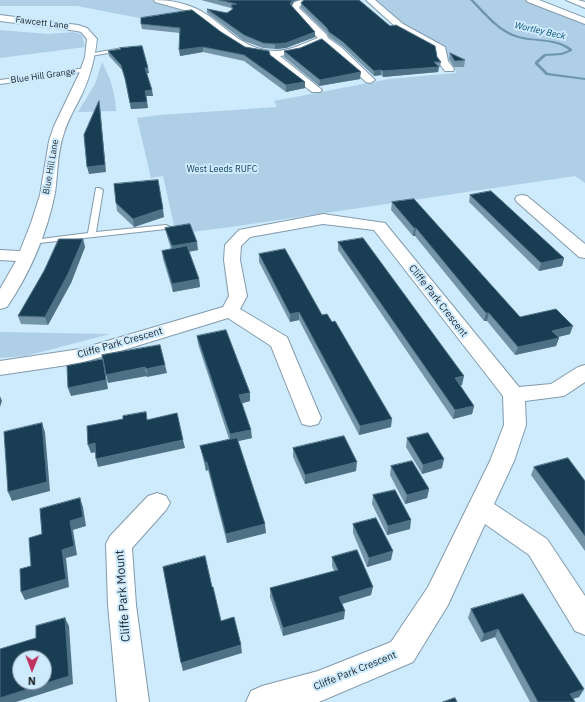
<!DOCTYPE html>
<html>
<head>
<meta charset="utf-8">
<style>
  body { margin:0 }
  #map { position:relative; width:585px; height:702px; overflow:hidden; background:#ceeafd; font-family:"IBM Plex Sans",sans-serif }
  canvas { display:block }
  .north { position:absolute; left:12px; top:650px; width:40px; height:40px; box-sizing:border-box; background:#ceeafd; border:1px solid #869ba9; border-radius:50%; rotate:181deg; font-size:11px; font-weight:700; line-height:16px; text-align:center; color:#1a252c }
  .north::after { content:''; display:block; margin:auto; width:14px; height:18px; background:#bf3161; clip-path:polygon(50% 0,100% 100%,50% 72%,0 100%) }
</style>
</head>
<body>
<div id="map">
<canvas width="585" height="702"></canvas>
<div class="north">N</div>
</div>
<script>
const ctx = document.querySelector('canvas').getContext('2d');
ctx.lineJoin = 'round';
function fillPath(path, color) {
  ctx.fillStyle = color;
  ctx.fill(path, 'evenodd');
}
function stroke(path, color, width, dash) {
  ctx.strokeStyle = color;
  ctx.lineWidth = width;
  ctx.lineCap = dash ? 'butt' : 'round';
  ctx.setLineDash(dash || []);
  ctx.stroke(path);
}
function write(font, color, halo, rows, align = 'center') {
  ctx.font = font + ' "IBM Plex Sans",sans-serif';
  ctx.lineWidth = 4;
  ctx.setLineDash([]);
  ctx.textBaseline = 'middle';
  ctx.strokeStyle = halo;
  ctx.fillStyle = color;
  for (const [text, x, y, turn = 0] of rows) {
    ctx.save();
    ctx.translate(x, y);
    ctx.rotate((+turn || 0) * Math.PI / 180);
    ctx.textAlign = isNaN(turn) ? turn : align;
    if (halo) ctx.strokeText(text, 0, 0);
    ctx.fillText(text, 0, 0);
    ctx.restore();
  }
}
fillPath(new Path2D(`
  M0,0H158L199,14L155,21L77,6H0Z
  M370,0H531L585,22V183L575,176L238,226L176,234L163,176L151,178L137,118L160,115L277,107L274,101L389,79L456,73L455,68L443,62Z
  M0,30L49,34L74,32L82,35L85,47L0,58Z
  M102,62C111,80 115,91 116,111L78,112L95,84Z
  M0,332L110,334L26,356L0,358Z`), '#aecfe6');
fillPath(new Path2D(`
  M470,0H473C486,12 498,29 516,35C535,42 555,36 572,49V51L562,55L546,56L538,63L548,73L585,78V80L546,75L535,64V62L544,54L561,53L569,50C553,38 532,43 515,37C497,31 483,13 470,0Z`), '#6e94ae');
const lane = new Path2D(`
  M123,48L125,50L91,56L88,54Z
  M86,68L88,69V71L0,84V80Z
  M96,188H99L103,190L96,232L166,225L170,227L166,229L30,244L29,242L33,240L88,233Z`);
const street = new Path2D(`
  M154,0C170,0 186,3 201,11C227,26 241,50 275,51C290,51 304,43 318,38L291,9C293,0 299,0 307,0L300,6L299,8L326,34L328,38L342,48L375,80L370,83L366,82L334,52L322,43L299,53L280,56L322,90L320,92H312L271,60L270,56L246,52L222,37L196,16L184,10L155,2Z
  M366,0H375L403,24L445,47L448,61L454,69L453,71H445L438,62L436,50L397,28Z
  M566,0H578L585,2V8Z
  M0,15L78,25L87,28L97,39C95,58 90,77 82,94C76,107 68,119 64,133C57,152 58,173 55,193C47,233 30,273 7,307L0,309V289L16,261L0,260V250L20,251L31,223L40,195L49,141L54,126L79,74L85,57L87,39L81,32L77,31L0,21Z
  M522,195L527,196L585,244V258L579,257L517,202L515,199L517,196Z
  M323,214L385,223L519,387L551,384L578,367L585,365V382L564,396L525,401L526,425L514,461L494,504L547,539L585,596V635L575,631L529,555L485,524L448,605L413,662L319,702H246L251,691L262,686L318,671L391,642L428,587L490,461L504,425L503,396L374,230L323,224L250,237L241,246L240,260L247,296L240,309L287,337L321,418L318,424L310,426L302,424L271,346L228,318L81,363L0,375V361L80,349L223,307L229,296L224,260L225,245L239,230Z
  M157,493L166,496L170,503L166,510L132,548L136,605L149,702H117L108,605L106,544L110,536L148,496Z`);
const highway = new Path2D(`
  M526,0H539L585,18V24L528,2Z`);
stroke(lane, '#819bad', 2);
stroke(street, '#819bad', 2);
stroke(highway, '#819bad', 2);
fillPath(lane, '#fff');
fillPath(street, '#fff');
fillPath(highway, '#fff');
fillPath(new Path2D(`
  M201,0H299L294,1L291,6L315,37L286,48L275,49L263,48L244,41L207,13V9L227,13L232,10L231,8Z
  M301,3L390,26L437,57L441,62L440,67H439L438,72L383,77L381,75L374,76L343,47L329,37L327,33L301,8Z
  M141,24L221,32L245,47L270,55L305,82V88L286,92L244,61L203,52L180,56V33L142,29Z
  M120,48L149,73H146L153,96H146L148,108L131,109L126,83L122,70L109,56L108,51L121,49Z
  M284,51L360,79L319,86L284,57Z
  M450,53L465,60L464,67H454L449,59Z
  M470,195L564,258L562,266L539,271L469,202Z
  M392,202L520,317L570,334L558,337L559,338L556,346L515,355L487,321H484L415,236H413L391,210Z
  M116,203L164,217L134,227L117,211Z
  M165,228L198,250L189,252L199,279L200,287L173,292L163,259L162,251L171,249L167,236Z
  M83,239L85,247L71,283L48,325L21,324L18,316Z
  M338,242L462,385L460,386L474,406L472,414L453,419L338,250Z
  M259,254L322,315L391,427L359,435L299,320L290,322L259,262Z
  M197,336L250,401L242,403L252,438L238,441L266,533L227,543L208,470L206,471L202,454L200,446L229,439L198,344Z
  M407,438L442,468L422,474L406,447Z
  M293,448L356,471L305,484L293,457Z
  M391,466L429,489L427,498L405,504L390,475Z
  M534,467L585,481V551L531,475Z
  M373,495L410,529L387,535L372,504Z
  M353,524L391,560L367,567L353,533Z
  M332,557L371,595L342,604L344,619L283,636L270,597V588L334,571L332,566Z
  M471,609L584,689L579,697L573,699L575,702H530L495,637L481,642L468,618Z`), '#7494a8');
fillPath(new Path2D(`
  M292,0H299L294,1L290,9V4Z
  M315,32V37L286,48L275,49V44Z
  M203,47V52L180,56L179,50Z
  M439,67L438,72L383,77V71Z
  M145,68H148L149,73L145,74Z
  M381,70V75L374,76V71Z
  M361,72L360,79L319,86L320,80Z
  M305,82V88L286,92V85Z
  M152,90L153,96H145V91Z
  M99,101L100,107L106,172L89,174L87,167Z
  M147,102L148,108L131,109L130,103Z
  M163,209L164,217L134,227L133,219Z
  M414,228H416L415,236H413Z
  M83,239L85,247L71,283L48,325L45,317Z
  M197,242L198,250L173,254L172,246Z
  M564,258L562,266L539,271L541,263Z
  M199,279L200,287L173,292L172,284Z
  M299,312V320L290,322V314Z
  M486,313H489L487,321H484Z
  M573,326L570,334L550,339L552,331Z
  M559,338L556,346L515,355L518,347Z
  M103,359L108,389L71,396L68,388Z
  M165,365L167,373L147,377L146,369Z
  M145,367L147,376L108,383L106,375Z
  M464,376L462,385L453,387L455,378Z
  M250,393V401L240,404L239,395Z
  M0,396L2,401L0,407Z
  M474,406L472,414L453,419L455,410Z
  M392,419L391,427L359,435L360,426Z
  M42,423L45,432L50,491L12,501L8,492Z
  M251,430L252,438L230,443V434Z
  M183,440L185,448L98,467L96,459Z
  M95,443L97,452L91,453L88,445Z
  M444,459L442,468L422,474L423,465Z
  M205,462H207L208,470L206,471Z
  M357,462L356,471L305,484V475Z
  M429,489L427,498L405,504L407,495Z
  M80,498L83,507L86,526L73,530L77,555L66,558L69,587L25,600L21,592L62,550L70,521Z
  M411,520L410,529L387,535L388,526Z
  M265,524L266,533L227,543L226,534Z
  M393,551L391,560L367,567L369,558Z
  M373,587L371,595L338,605L339,597Z
  M345,611L344,619L283,636V628Z
  M65,618L69,626L73,684L16,702H0V698Z
  M498,629L495,637L481,642L484,634Z
  M241,645L242,653L183,671L181,663Z
  M584,689L579,697L565,701L570,694Z`), '#4f7186');
const building = new Path2D(`
  M219,0H292L290,4L315,32L286,43L275,44L263,43L244,35L207,9L227,13L233,9L231,5L236,4Z
  M304,0H359L390,26L396,25L435,46L437,57L441,62H434L439,67L383,71L381,70L374,71L343,42L329,32L327,28L301,3Z
  M192,10L221,32L245,47L269,51L270,55L305,82L286,85L244,55L203,47L179,50L180,28L141,24V18Z
  M322,39L361,72L320,80L284,51L300,48Z
  M142,46L148,68H145L152,90L145,91L147,102L130,103L125,78L121,65L108,51L121,49L120,48Z
  M450,53L465,60L455,61Z
  M99,101L105,165L87,167L84,135Z
  M158,180L163,209L133,219L116,203L114,184Z
  M491,191L564,258L541,263L470,195Z
  M414,199L520,317L556,309L573,326L552,331L559,338L518,347L489,313H486L416,228H414L392,202Z
  M190,224L197,242L172,246L165,228Z
  M363,238L464,376L455,378L474,406L455,410L338,242Z
  M59,239H83L68,274L45,317L18,316L44,271Z
  M187,246L199,279L172,284L162,251Z
  M285,249L322,315L327,314L332,322L335,321L392,419L360,426L299,312L290,314L259,254Z
  M226,330L250,393L239,395L251,430L230,434L197,336Z
  M160,345L165,365L146,369L145,367L106,375L102,355Z
  M103,359L106,380L68,388L67,366Z
  M146,412L147,420L177,413L183,440L96,459L95,443L88,445L87,426L123,419V416Z
  M42,423L47,482L8,492L4,432Z
  M428,433L444,459L423,465L407,438Z
  M344,436L357,462L305,475L293,448Z
  M237,438L265,524L226,534L207,462H205L200,446Z
  M568,458L585,481V536L534,467Z
  M412,461L429,489L407,495L391,466Z
  M395,490L411,520L388,526L373,495Z
  M80,498L83,517L70,521L74,546L62,550L66,579L21,592L20,569L31,566L29,538L42,534L40,509Z
  M376,518L393,551L369,558L353,524Z
  M357,550L373,587L339,597L345,611L283,628L270,588L338,570L332,557Z
  M205,556L212,587H213L221,621L234,617L241,645L181,663L163,567Z
  M523,594L584,689L570,694L575,702H538L498,629L484,634L471,609Z
  M65,618L69,676L0,698V649L36,638V626ZM20,658H44V682H20Z
  M455,698L457,702H443Z`);
fillPath(building, '#193d53');
stroke(building, '#4f7186', 1);
write('9px', '#1a252c', '#ceeafd', [
  ["Fawcett Lane",42,23,7],
  ["Blue Hill Grange",43,76,-8],
  ["Blue Hill Lane",51,167,-80]
]);
write('italic 9px', '#054e71', '#ceeafd', [
  ["Wortley Beck",540,31,13]
]);
write('9px', '#11425e', '#ceeafd', [
  ["West Leeds RUFC",222,169]
]);
write('10px', '#1a252c', '#ceeafd', [
  ["Cliffe Park Crescent",438,301,52],
  ["Cliffe Park Crescent",120,343,-16],
  ["Cliffe Park Crescent",355,671,-22]
]);
write('12px', '#1a252c', '#ceeafd', [
  ["Cliffe Park Mount",123,596,-94]
]);
</script>
</body>
</html>
